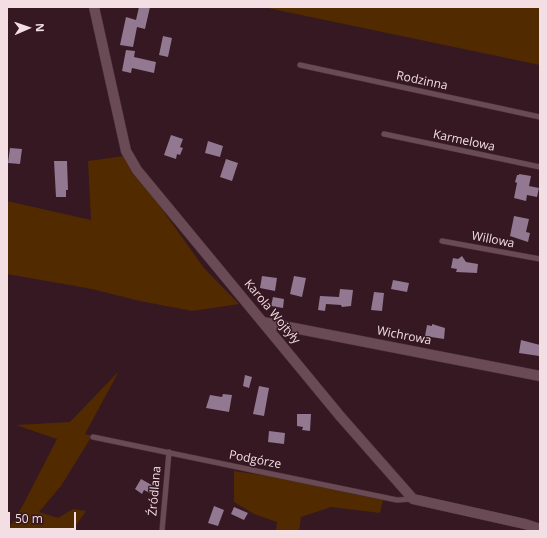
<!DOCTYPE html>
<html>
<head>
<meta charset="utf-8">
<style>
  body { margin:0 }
  #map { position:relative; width:547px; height:538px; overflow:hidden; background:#351822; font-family:"Open Sans",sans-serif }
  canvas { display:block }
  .frame { position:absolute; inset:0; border:8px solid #f2dee3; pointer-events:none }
  .north { position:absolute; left:8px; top:8px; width:40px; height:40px; -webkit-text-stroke:3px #351822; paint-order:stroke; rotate:88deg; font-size:11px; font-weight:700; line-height:16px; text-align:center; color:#f2dee3 }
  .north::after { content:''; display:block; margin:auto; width:14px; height:18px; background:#f2dee3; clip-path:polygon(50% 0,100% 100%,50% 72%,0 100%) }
  .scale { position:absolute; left:8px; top:512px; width:68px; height:18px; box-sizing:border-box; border:2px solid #f2dee3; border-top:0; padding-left:5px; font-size:12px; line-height:14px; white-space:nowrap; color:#f2dee3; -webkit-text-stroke:3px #351822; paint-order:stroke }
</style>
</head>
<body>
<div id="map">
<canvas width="547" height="538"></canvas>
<div class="frame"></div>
<div class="north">N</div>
<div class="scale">50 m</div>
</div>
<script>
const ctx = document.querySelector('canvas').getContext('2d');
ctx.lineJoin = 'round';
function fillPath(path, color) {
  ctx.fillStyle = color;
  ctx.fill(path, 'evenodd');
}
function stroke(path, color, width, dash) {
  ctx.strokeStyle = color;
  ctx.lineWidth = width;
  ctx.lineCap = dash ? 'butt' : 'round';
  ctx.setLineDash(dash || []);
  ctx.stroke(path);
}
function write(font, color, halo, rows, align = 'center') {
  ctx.font = font + ' "Open Sans",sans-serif';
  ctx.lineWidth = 3;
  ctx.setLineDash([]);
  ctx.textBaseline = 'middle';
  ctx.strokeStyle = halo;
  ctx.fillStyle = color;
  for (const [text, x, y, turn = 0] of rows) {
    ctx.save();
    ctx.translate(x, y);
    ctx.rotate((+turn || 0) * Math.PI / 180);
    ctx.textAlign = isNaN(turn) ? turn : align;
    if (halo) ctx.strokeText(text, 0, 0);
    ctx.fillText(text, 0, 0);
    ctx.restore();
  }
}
fillPath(new Path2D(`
  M263,7H540V65Z
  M124,156L204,268L239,304L192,311L140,301L92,289L7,274V201L91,220L88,161Z
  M119,371L85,434L92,436L61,486L39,512L58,518L73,509L86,511L72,531H7L22,507L57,439L16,425L70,422Z
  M234,471L275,477L383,500L380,513L331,507L301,517L299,531H276L277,522L254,514L234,502Z`), '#512a00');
fillPath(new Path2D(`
  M139,7H150L145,29L137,27L133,47L120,45L126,17L136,20Z
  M163,36L172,38L168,57L159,55Z
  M126,50L135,51L134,57L156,62L154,73L132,68L131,73L122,71Z
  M171,135L183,139L180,147L183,148L180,155L177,154L176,159L164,155Z
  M208,141L223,146L220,157L205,153Z
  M10,148L22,149L20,164L8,163Z
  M226,159L238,163L232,181L220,177Z
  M54,161H67L68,190H66V197H56Z
  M519,174L531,176L529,186L539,188L537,197L527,195L526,201L514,198L517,183L515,182L517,175H519Z
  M514,216L529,219L526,232L530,233L528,242L510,236Z
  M462,256L466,262L478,264L477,273L456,272L457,269L451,268L453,258L458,259Z
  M262,276L277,278L275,291L260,288Z
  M294,276L306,278L302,297L290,294Z
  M393,280L409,283L407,292L391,289Z
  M340,289L353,290L351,306L342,307L341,305L326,304L325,311L318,310L320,296L339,297Z
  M374,292L384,293L382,311L371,310Z
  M273,297L284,299L283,308L271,306Z
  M432,324L445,328L444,339L425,336L427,325L432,326Z
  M521,340L540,345L539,356L519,353Z
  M245,375L252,377L249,388L243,386Z
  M259,386L269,388L264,416L253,414Z
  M223,394L232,395L229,412L206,408L210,395L222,397Z
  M297,414H311L310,431L302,430L303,427L297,426Z
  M269,431L285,433L284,444L268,442Z
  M141,479L159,489L155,496L144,490L142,494L135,489Z
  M214,506L224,510L218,526L208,523Z
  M234,507L248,513L244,520L231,514Z`), '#927890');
const lane = new Path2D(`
  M300,65L540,117
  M384,134L540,167
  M442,241L540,259
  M93,437L397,500L412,499
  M162,531L169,452`);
const street = new Path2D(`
  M94,7L126,151L137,170L340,416L413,499L525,524L540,529
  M263,322L540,376`);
stroke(lane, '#4a333b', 6);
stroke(street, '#4a333b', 11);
stroke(lane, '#6a4a54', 5);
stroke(street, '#6a4a54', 10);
write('12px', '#f2dee3', '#351822', [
  ["Rodzinna",422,81,12],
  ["Karmelowa",464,141,12],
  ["Willowa",493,240,11],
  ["Karola Wojtyły",272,312,50],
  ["Wichrowa",404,336,11],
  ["Podgórze",255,460,11],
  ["Źródlana",155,491,-85]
]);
</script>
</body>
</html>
